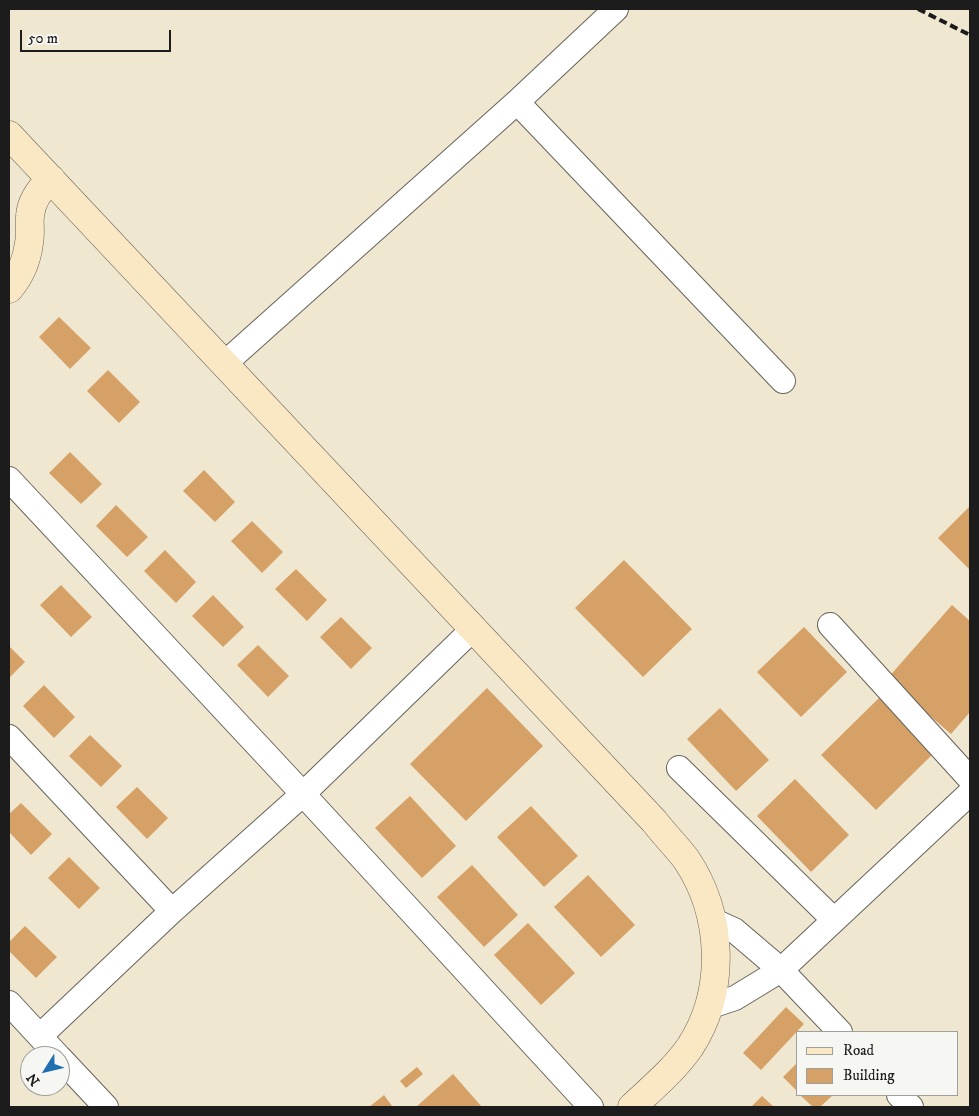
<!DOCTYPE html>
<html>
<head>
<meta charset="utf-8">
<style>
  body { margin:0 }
  #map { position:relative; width:979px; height:1116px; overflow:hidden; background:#f0e7d0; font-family:"IM FELL DW Pica",serif }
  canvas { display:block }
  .frame { position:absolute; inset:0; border:10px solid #1c1c1c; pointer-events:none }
  .legend { position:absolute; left:796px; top:1031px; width:162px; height:65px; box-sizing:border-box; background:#f6f6f2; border:1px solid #9f9f9c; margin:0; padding:6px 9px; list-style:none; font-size:15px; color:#1c1c1c }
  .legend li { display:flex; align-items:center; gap:10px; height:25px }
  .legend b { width:25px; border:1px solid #9f9f9c }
  .north { position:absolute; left:20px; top:1046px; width:50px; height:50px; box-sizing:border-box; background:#f6f6f2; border:1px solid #9f9f9c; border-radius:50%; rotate:234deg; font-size:14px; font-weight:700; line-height:20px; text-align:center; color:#1c1c1c }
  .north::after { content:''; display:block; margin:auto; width:18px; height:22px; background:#1f6fb2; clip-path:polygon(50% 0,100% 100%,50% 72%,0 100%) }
  .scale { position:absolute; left:20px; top:30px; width:151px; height:22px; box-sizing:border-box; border:2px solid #1c1c1c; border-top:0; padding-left:6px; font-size:15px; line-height:18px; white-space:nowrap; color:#1c1c1c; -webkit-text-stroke:4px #f6f6f2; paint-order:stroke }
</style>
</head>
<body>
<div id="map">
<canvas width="979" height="1116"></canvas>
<div class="frame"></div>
<ul class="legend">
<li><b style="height:6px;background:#fae7c3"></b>Road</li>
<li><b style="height:14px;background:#d6a167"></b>Building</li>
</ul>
<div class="north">N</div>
<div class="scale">50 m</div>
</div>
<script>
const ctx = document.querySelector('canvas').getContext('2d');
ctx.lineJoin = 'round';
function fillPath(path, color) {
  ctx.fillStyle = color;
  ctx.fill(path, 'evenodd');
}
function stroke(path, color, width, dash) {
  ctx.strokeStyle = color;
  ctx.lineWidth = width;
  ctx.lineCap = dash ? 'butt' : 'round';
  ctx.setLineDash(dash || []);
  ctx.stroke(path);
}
fillPath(new Path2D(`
  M59,317L91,348L70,369L39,337Z
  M108,370L140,402L119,423L87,391Z
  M70,452L102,484L81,504L49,473Z
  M204,470L235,502L215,522L183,491Z
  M116,505L148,537L127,557L96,526Z
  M970,506V570L938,538Z
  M252,521L283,552L262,573L231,541Z
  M165,550L196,582L176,603L144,571Z
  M624,560L692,629L643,677L575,608Z
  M296,569L327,600L307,621L275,589Z
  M61,585L92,617L71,637L40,605Z
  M213,595L244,627L223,647L192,616Z
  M952,605L970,621V712L951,734L887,679Z
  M341,617L372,648L351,669L320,637Z
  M804,627L847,672L801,717L757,672Z
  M258,645L289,676L268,697L237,665Z
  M9,646L25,662L9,678Z
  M44,685L75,717L54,738L23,706Z
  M487,688L543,746L466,821L410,764Z
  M881,696L935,752L876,810L821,755Z
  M720,708L769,760L736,791L687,739Z
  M90,735L122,766L101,787L69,756Z
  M795,779L849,835L811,872L757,816Z
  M137,787L168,818L147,839L116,807Z
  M410,796L456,846L422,878L375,828Z
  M21,803L52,834L31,855L9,832V814Z
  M531,806L578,856L544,887L497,837Z
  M69,857L100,888L79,909L48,878Z
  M472,865L518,915L484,947L437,897Z
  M588,875L635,925L601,957L554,907Z
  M528,923L575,973L541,1005L494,955Z
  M25,926L57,957L36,978L9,951V942Z
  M786,1007L804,1024L761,1070L743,1053Z
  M798,1062V1092L783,1077Z
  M417,1067L423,1074L406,1088L400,1081Z
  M453,1074L482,1107H416Z
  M384,1095L392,1106L390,1107H369Z
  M800,1095H833L820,1107H813Z
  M762,1096L774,1107H751Z`), '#d6a167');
const street = new Path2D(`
  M517,102L783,381
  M224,364L517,102L616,9
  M9,479L303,794L591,1107
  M830,625L970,779
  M9,737L172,911
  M679,768L833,919
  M712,920L734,930L781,970L840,1032
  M9,1003L58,1056
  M708,1007L735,998L781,970L970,793
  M40,1036L172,911L303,794L473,629
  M60,1058L106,1107
  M899,1095L911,1107`);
const secondary = new Path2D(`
  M9,135L654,821C664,834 676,846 686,859C723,914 727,990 690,1047C674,1070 652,1088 632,1107
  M9,289C20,276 27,260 29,243C31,234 29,225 30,216C31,201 40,189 51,179`);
stroke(street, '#66635b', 26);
stroke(secondary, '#66635b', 29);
stroke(street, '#fff', 24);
stroke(secondary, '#fae7c3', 28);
stroke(new Path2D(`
  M918,9L970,35`), '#1c1c1c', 4, [8, 4]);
</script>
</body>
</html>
